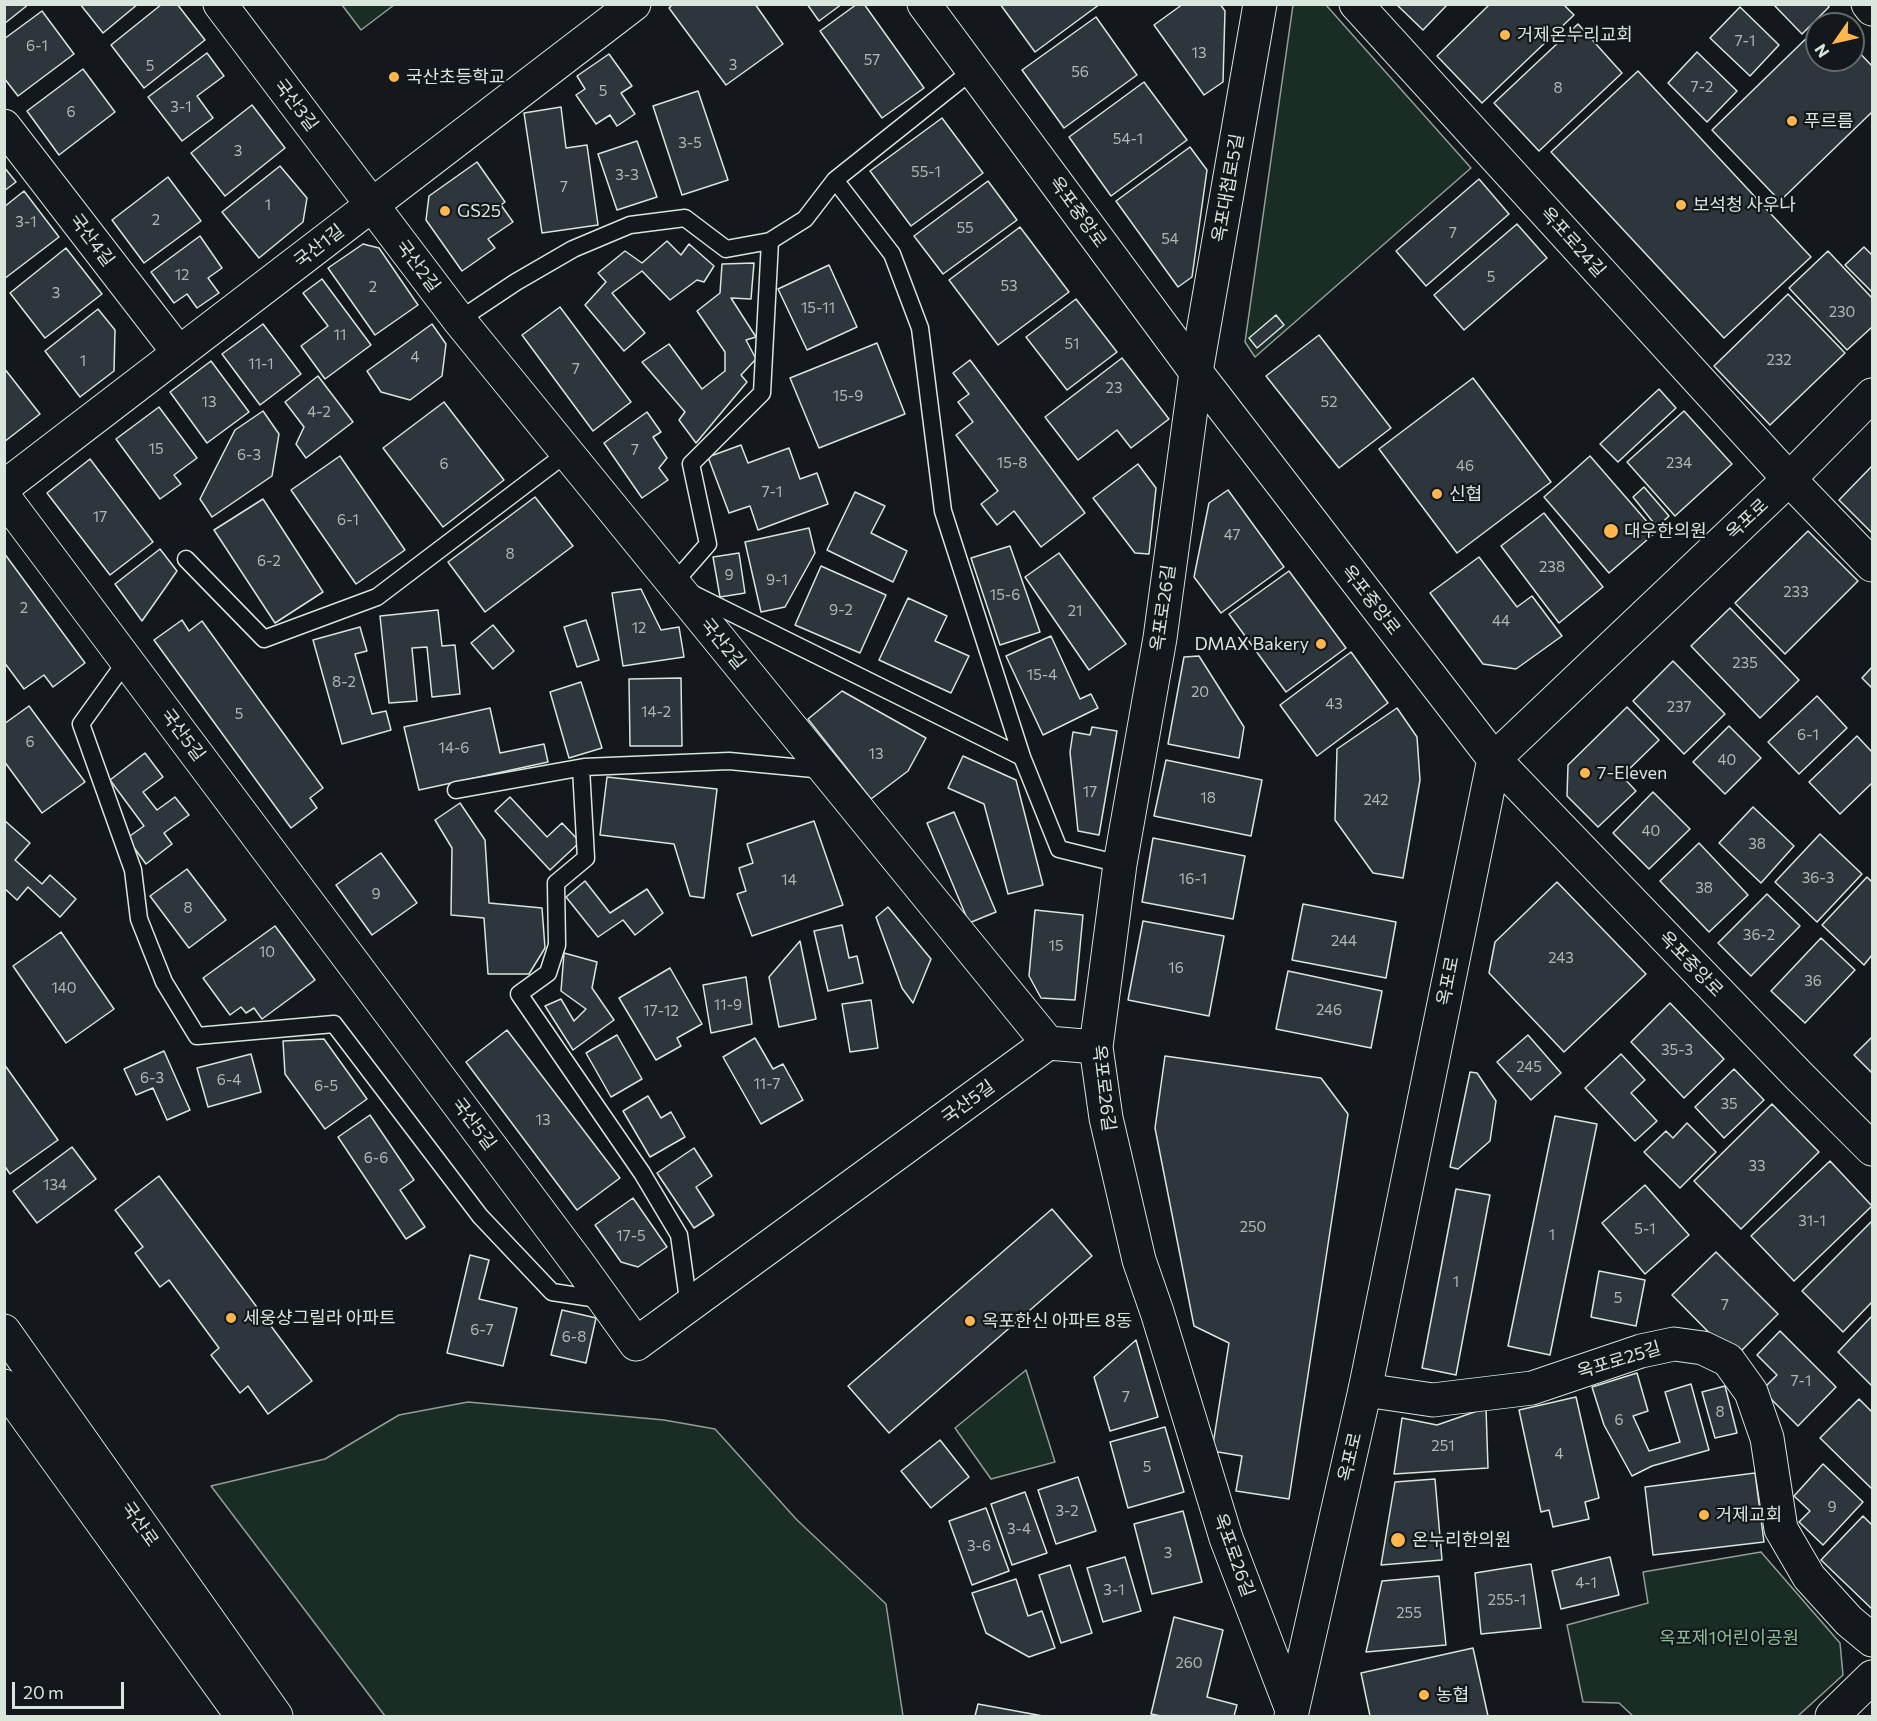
<!DOCTYPE html>
<html>
<head>
<meta charset="utf-8">
<style>
  body { margin:0 }
  #map { position:relative; width:1877px; height:1721px; overflow:hidden; background:#14181c; font-family:Commissioner,sans-serif }
  canvas { display:block }
  .frame { position:absolute; inset:0; border:6px solid #d8e6dc; pointer-events:none }
  .north { position:absolute; left:1805px; top:12px; width:60px; height:60px; box-sizing:border-box; background:#14181c; border:2px solid #626a69; border-radius:50%; rotate:236deg; font-size:16px; font-weight:700; line-height:24px; text-align:center; color:#d8e6dc }
  .north::after { content:''; display:block; margin:auto; width:21px; height:27px; background:#ffb74d; clip-path:polygon(50% 0,100% 100%,50% 72%,0 100%) }
  .scale { position:absolute; left:12px; top:1682px; width:112px; height:27px; box-sizing:border-box; border:3px solid #d8e6dc; border-top:0; padding-left:8px; font-size:18px; line-height:21px; white-space:nowrap; color:#d8e6dc; -webkit-text-stroke:4px #14181c; paint-order:stroke }
</style>
</head>
<body>
<div id="map">
<canvas width="1877" height="1721"></canvas>
<div class="frame"></div>
<div class="north">N</div>
<div class="scale">20 m</div>
</div>
<script>
const ctx = document.querySelector('canvas').getContext('2d');
ctx.lineJoin = 'round';
function fillPath(path, color) {
  ctx.fillStyle = color;
  ctx.fill(path, 'evenodd');
}
function stroke(path, color, width, dash) {
  ctx.strokeStyle = color;
  ctx.lineWidth = width;
  ctx.lineCap = dash ? 'butt' : 'round';
  ctx.setLineDash(dash || []);
  ctx.stroke(path);
}
function write(font, color, halo, rows, align = 'center') {
  ctx.font = font + ' Commissioner,"Noto Sans KR",sans-serif';
  ctx.lineWidth = 4.5;
  ctx.setLineDash([]);
  ctx.textBaseline = 'middle';
  ctx.strokeStyle = halo;
  ctx.fillStyle = color;
  for (const [text, x, y, turn = 0] of rows) {
    ctx.save();
    ctx.translate(x, y);
    ctx.rotate((+turn || 0) * Math.PI / 180);
    ctx.textAlign = isNaN(turn) ? turn : align;
    if (halo) ctx.strokeText(text, 0, 0);
    ctx.fillText(text, 0, 0);
    ctx.restore();
  }
}
const green = new Path2D(`
  M342,5H394L361,30Z
  M1293,5H1326L1471,168L1255,357L1245,342Z
  M1026,1370L1055,1462L991,1479L955,1428Z
  M468,1402L664,1420L715,1429L797,1520L886,1604L903,1716H385L211,1486L325,1459L399,1415Z
  M1761,1552L1840,1643L1843,1675L1798,1716H1633L1619,1703L1583,1702L1567,1625L1648,1603L1643,1572Z`);
fillPath(green, '#1a2d24');
stroke(green, '#939e99', 1.5);
const building = new Path2D(`
  M4,4H29L4,24Z
  M80,4H138L103,33Z
  M162,4H177L205,40L144,88L111,45Z
  M673,4H755L783,44L726,85L669,8Z
  M807,4H842L819,21Z
  M857,4H864L924,88L882,118L820,31Z
  M1000,4H1100L1035,52Z
  M1183,4H1220L1225,11L1223,82L1204,95L1154,25Z
  M1396,4H1448L1423,30Z
  M1490,4H1563L1574,15L1482,103L1437,56Z
  M1773,4H1827L1829,7L1802,34Z
  M1740,7L1779,45L1750,76L1710,38Z
  M42,11L74,54L18,96L4,78V39Z
  M1096,17L1137,75L1064,128L1022,70Z
  M1578,24L1622,73L1539,151L1494,103Z
  M1817,28V60H1853V46L1872,66V112L1780,201L1712,130Z
  M1697,52L1737,91L1707,122L1668,83Z
  M207,53L224,76L197,96L213,118L182,141L148,97Z
  M609,54L632,86L621,93L635,114L617,126L610,115L596,124L576,95L585,89L577,76Z
  M83,69L115,112L59,155L27,111Z
  M1638,71L1811,257L1724,338L1551,152Z
  M1144,82L1187,140L1111,196L1069,137Z
  M698,91L728,180L682,195L653,106Z
  M252,105L285,148L225,196L191,153Z
  M561,107L566,148L587,145L598,225L542,233L524,113Z
  M942,118L983,173L911,226L870,171Z
  M637,141L657,197L617,210L598,154Z
  M1190,147L1207,170L1192,277L1178,287L1116,201Z
  M477,162L505,202L501,205L513,222L488,239L495,248L462,271L426,220L429,196Z
  M280,166L307,198L303,222L259,258L222,212Z
  M4,167L16,182L4,191Z
  M168,177L201,221L144,263L112,220Z
  M1479,179L1509,214L1426,286L1396,251Z
  M988,181L1017,220L943,274L914,236Z
  M24,191L59,237L4,279V207Z
  M1517,224L1547,258L1464,330L1434,295Z
  M1020,227L1069,292L998,345L949,280Z
  M200,236L222,268L208,278L219,293L197,308L187,294L174,303L151,272Z
  M667,241L681,255L689,244L714,266L704,282L697,280L670,300L642,271L612,293L645,333L624,351L585,305L606,282L598,273L625,251L642,263Z
  M363,244L379,248L418,305L375,335L328,268Z
  M1864,247L1872,255V292L1845,265Z
  M66,248L102,294L45,338L10,293Z
  M1828,251L1872,298V327L1847,350L1789,288Z
  M754,263L751,299L731,298L756,337L746,340L756,359L741,375L747,382L696,443L679,420L685,412L642,362L669,344L702,389L725,371V352L697,311L720,293L722,264Z
  M829,265L857,327L807,350L778,289Z
  M322,279L371,345L325,379L301,346L328,326L303,293Z
  M1788,294L1845,353L1770,425L1714,366Z
  M1076,299L1117,352L1067,390L1026,337Z
  M560,307L631,402L593,431L522,335Z
  M98,309L115,330L114,371L80,397L45,351Z
  M1276,315L1284,325L1257,348L1249,338Z
  M263,324L301,374L260,405L222,354Z
  M432,324L446,344L442,376L410,400L381,392L367,371Z
  M1319,335L1391,428L1339,468L1266,376Z
  M877,343L905,414L819,448L790,378Z
  M1122,358L1169,419L1131,448L1117,430L1078,460L1045,417Z
  M970,360L1085,513L1041,547L1014,511L997,525L981,504L998,491L956,435L973,422L958,402L969,394L953,373Z
  M211,361L249,412L207,443L170,392Z
  M4,368L40,414L4,442Z
  M318,376L353,422L306,458L296,444L304,427L285,402Z
  M1473,378L1551,482L1457,553L1379,449Z
  M1659,389L1676,408L1618,462L1600,444Z
  M444,402L504,480L443,527L383,448Z
  M159,407L197,458L174,475L181,484L160,499L116,439Z
  M263,411L279,434L272,476L212,517L200,499L235,430Z
  M1684,411L1732,464L1675,516L1627,462Z
  M647,412L661,432L653,437L667,458L659,468L668,480L642,498L604,443Z
  M741,445L748,463L789,448L800,479L817,473L828,504L758,530L750,506L729,513L708,457Z
  M340,456L405,550L356,584L291,490Z
  M1590,456L1656,532L1609,573L1544,497Z
  M90,459L153,542L110,575L47,493Z
  M1138,464L1156,488L1149,554L1135,553L1093,498Z
  M1872,466V533L1839,500Z
  M1644,487L1669,516L1657,527L1633,497Z
  M1228,490L1284,567L1221,613L1194,577L1209,503Z
  M855,492L885,506L871,533L907,551L893,582L827,550Z
  M535,497L573,546L485,612L448,562Z
  M263,499L323,592L275,623L214,530Z
  M1544,513L1603,587L1559,623L1501,546Z
  M809,528L815,553L785,607L761,612L745,542Z
  M1808,531L1858,581L1785,654L1735,603Z
  M1010,546L1040,632L1000,645L971,558Z
  M160,549L177,571L142,621L115,584Z
  M4,553L85,663L53,687L44,675L24,689L4,662Z
  M739,553L745,593L720,597L713,557Z
  M1059,553L1126,644L1089,670L1025,577Z
  M1479,557L1517,607L1532,596L1562,636L1516,669L1483,664L1430,593Z
  M821,566L886,595L860,653L795,625Z
  M1289,571L1346,648L1286,692L1229,614Z
  M641,589L661,630L679,627L684,657L623,666L612,593Z
  M908,598L947,616L935,641L969,656L951,693L879,660Z
  M1730,608L1799,680L1760,718L1691,646Z
  M438,610L442,646L455,645L460,694L432,697L427,647L412,648L417,701L389,703L380,616Z
  M182,620L189,631L202,621L323,788L310,798L317,808L291,828L154,640Z
  M586,620L599,660L577,667L564,627Z
  M493,625L514,651L493,669L471,643Z
  M360,627L367,651L355,654L372,714L386,711L391,730L342,744L313,640Z
  M1051,636L1080,699L1091,694L1098,708L1043,735L1006,656Z
  M1351,652L1388,703L1317,756L1280,705Z
  M1199,656L1244,727L1239,758L1168,744L1184,657Z
  M1673,661L1725,714L1684,754L1633,701Z
  M1872,667V688L1862,678Z
  M681,678L682,746H630L629,679Z
  M581,682L602,748L569,758L550,692Z
  M842,691L926,738L908,771L871,799L808,719Z
  M1817,696L1847,728L1799,774L1768,742Z
  M29,706L85,782L42,813L4,761V724Z
  M1627,707L1659,740L1622,776L1636,791L1598,827L1567,796L1568,765Z
  M490,708L500,753L544,744L548,762L419,790L404,727Z
  M1397,708L1417,737L1420,780L1403,878L1373,873L1335,820L1337,749Z
  M1729,726L1761,758L1725,794L1693,762Z
  M1092,727L1117,731L1099,835L1078,831L1070,752L1073,732L1090,735Z
  M1857,736L1872,752V783L1840,814L1809,782Z
  M145,753L163,777L143,792L157,810L175,797L189,815L164,833L172,844L146,864L127,838L144,826L110,780Z
  M963,756L1016,780L1043,885L1008,894L984,804L948,788Z
  M1166,760L1262,780L1251,836L1154,816Z
  M607,777L717,789L704,898L690,896L674,844L600,835Z
  M1653,792L1690,829L1649,869L1613,833Z
  M510,797L547,837L562,823L580,842L550,870L495,811Z
  M460,803L485,840L489,903L542,908L545,948L529,974H488L484,918L451,915L452,848L435,820Z
  M1753,807L1794,846L1761,883L1719,843Z
  M954,812L996,912L969,923L927,823Z
  M4,820L30,843L15,860L42,884L50,875L76,899L60,917L28,887L17,900L4,888Z
  M814,821L843,905L752,936L737,894L746,891L739,868L753,863L747,844Z
  M1820,834L1862,874L1817,922L1775,882Z
  M1153,838L1245,856L1233,919L1142,902Z
  M1699,843L1748,895L1709,932L1660,881Z
  M381,853L417,903L372,935L336,885Z
  M187,869L226,920L189,948L150,896Z
  M1867,877L1872,882V955L1864,965L1822,925Z
  M585,881L610,913L647,889L663,913L635,935L623,920L598,937L566,897Z
  M1557,882L1646,974L1564,1052L1489,973L1495,942Z
  M1767,894L1800,926L1751,976L1718,943Z
  M1303,904L1396,922L1386,978L1292,960Z
  M888,907L931,959L913,1003L902,988L876,917Z
  M1035,910L1083,915L1075,1000L1041,998L1029,976Z
  M1143,921L1224,936L1209,1016L1128,1000Z
  M842,925L849,958L857,956L863,983L828,991L814,931Z
  M275,926L315,980L262,1019L254,1008L246,1013L241,1007L230,1015L203,978Z
  M61,932L114,1009L66,1043L13,966Z
  M1821,938L1855,970L1805,1023L1771,991Z
  M800,941L816,1019L779,1027L769,977Z
  M564,953L597,962L592,988L614,1020L573,1050L545,1006L561,999L574,1021L586,1009L561,991Z
  M670,968L702,1024L677,1038L681,1046L656,1060L619,998Z
  M1288,971L1382,991L1371,1048L1276,1029Z
  M746,977L752,1024L711,1033L703,985Z
  M871,1000L878,1048L850,1052L842,1004Z
  M1670,1003L1724,1059L1684,1098L1631,1042Z
  M507,1030L620,1178L577,1210L466,1062Z
  M617,1035L642,1079L611,1097L586,1053Z
  M1528,1035L1561,1073L1531,1100L1497,1062Z
  M1872,1037V1073L1854,1055Z
  M755,1038L773,1069L783,1064L803,1100L761,1124L723,1057Z
  M324,1039L367,1099L325,1129L285,1074L283,1041Z
  M164,1051L190,1110L167,1120L153,1088L136,1095L124,1069Z
  M251,1054L261,1092L208,1107L197,1068Z
  M1621,1054L1645,1080L1631,1093L1657,1121L1635,1141L1585,1088Z
  M1165,1056L1321,1078L1348,1114L1289,1499L1236,1491L1242,1456L1212,1451L1229,1343L1194,1326L1155,1128Z
  M4,1064L58,1140L10,1174L4,1165Z
  M1734,1069L1764,1100L1724,1138L1695,1107Z
  M1470,1072L1477,1073L1496,1101L1490,1141L1458,1169L1450,1167Z
  M648,1096L661,1118L671,1112L685,1137L650,1157L623,1111Z
  M1772,1104L1819,1152L1741,1229L1694,1181Z
  M370,1115L414,1180L400,1190L425,1227L406,1239L338,1137Z
  M1555,1116L1597,1124L1550,1355L1508,1346Z
  M1687,1123L1716,1152L1680,1188L1644,1152L1666,1131L1673,1138Z
  M72,1147L96,1179L37,1223L13,1191Z
  M694,1148L712,1176L696,1187L714,1215L694,1228L657,1173Z
  M1830,1161L1872,1206L1794,1281L1751,1236Z
  M159,1176L312,1381L268,1414L248,1386L240,1393L211,1355L219,1348L169,1280L160,1287L135,1253L143,1247L115,1210Z
  M1645,1185L1689,1235L1645,1274L1602,1223Z
  M1456,1189L1490,1195L1456,1375L1422,1368Z
  M633,1198L667,1247L638,1267L621,1262L595,1225Z
  M1052,1209L1092,1256L889,1433L848,1386Z
  M1872,1221V1302L1843,1332L1802,1291Z
  M1716,1252L1778,1314L1734,1358L1672,1295Z
  M470,1255L489,1260L479,1299L517,1308L503,1366L447,1353Z
  M1599,1271L1645,1280L1636,1326L1591,1317Z
  M562,1310L596,1318L586,1363L551,1355Z
  M1871,1317L1872,1318V1386L1838,1352Z
  M1780,1331L1836,1387L1798,1426L1762,1390L1777,1375L1757,1355Z
  M1136,1340L1158,1417L1110,1431L1094,1377Z
  M1637,1373L1648,1411L1633,1416L1649,1451L1680,1442L1665,1392L1691,1384L1709,1450L1652,1466L1632,1476L1604,1425L1592,1387Z
  M1725,1386L1737,1433L1715,1438L1702,1392Z
  M1576,1397L1599,1498L1585,1502L1589,1519L1553,1527L1549,1510L1541,1512L1519,1410Z
  M1859,1399L1872,1412V1489L1820,1438Z
  M1486,1408L1488,1468L1394,1474L1402,1418L1437,1425Z
  M1165,1427L1184,1492L1128,1508L1110,1442Z
  M940,1440L969,1477L931,1508L901,1471Z
  M1823,1464L1863,1502L1823,1545L1799,1522L1810,1511L1794,1496Z
  M1755,1473L1764,1542L1653,1555L1645,1487Z
  M1078,1477L1096,1531L1056,1544L1038,1490Z
  M1435,1479L1442,1560L1381,1565L1395,1482Z
  M1025,1492L1047,1553L1012,1565L991,1504Z
  M986,1508L1009,1571L972,1585L949,1521Z
  M1183,1511L1202,1582L1152,1594L1134,1524Z
  M1863,1516L1872,1525V1609L1821,1560Z
  M1125,1557L1141,1611L1103,1622L1087,1568Z
  M1610,1557L1619,1595L1561,1609L1552,1571Z
  M1531,1564L1541,1628L1481,1634L1475,1573Z
  M1070,1565L1092,1633L1061,1643L1039,1575Z
  M1439,1576L1446,1645L1366,1652L1382,1581Z
  M1016,1579L1028,1616L1042,1611L1055,1648L1029,1657L986,1633L972,1593Z
  M1174,1617L1223,1630L1207,1697L1237,1705L1234,1716H1161L1151,1714Z
  M1473,1648L1488,1716H1370L1361,1673Z
  M978,1704L1043,1716H975Z`);
fillPath(building, '#2c363c');
stroke(building, '#d8e6dc', 1.5);
const service = new Path2D(`
  M973,70L835,180L805,219L770,241L762,393L691,464L708,544L673,584L1022,757L1059,849L1120,864
  M835,180L892,254L920,328L943,511L1022,757
  M459,320L516,282L573,249L630,225L685,218L726,249L770,241
  M186,559L264,639L377,597L567,453
  M127,660L81,724L133,870L139,919L164,982L197,1036L334,1024L480,1216L552,1292L604,1300
  M581,768L586,858L556,883L557,945L548,973L519,994L642,1173L679,1235L689,1307
  M456,790L584,767L729,761L824,770`);
const minor = new Path2D(`
  M220,4L459,320L1048,1043L1096,1047
  M1260,4L1196,372L1160,638L1120,864L1096,1047L1106,1118L1139,1260L1157,1312L1226,1538L1292,1710
  M1356,4L1789,479L1872,565
  M1868,4L1872,9
  M4,126L179,353
  M4,487L634,4
  M4,497L577,1262L636,1344L1048,1043
  M1365,1390L1433,1400L1532,1388L1641,1351L1674,1344L1703,1348L1728,1360L1751,1392L1767,1438L1781,1529L1809,1577L1849,1621L1872,1640
  M1832,1716L1872,1677`);
const tertiary = new Path2D(`
  M924,4L1196,372L1494,759L1799,1076L1872,1149
  M4,1331L276,1716
  M4,1386L242,1716
  M1291,1716L1365,1390L1494,759L1789,479L1872,395`);
stroke(service, '#d8e6dc', 19);
stroke(minor, '#d8e6dc', 35);
stroke(tertiary, '#d8e6dc', 35);
stroke(service, '#14181c', 16);
stroke(minor, '#14181c', 33);
stroke(tertiary, '#14181c', 33);
for (const [x, y, r, color] of [
  [1505,35,6,"#ffb74d"],
  [394,77,6,"#ffb74d"],
  [1792,121,6,"#ffb74d"],
  [1681,205,6,"#ffb74d"],
  [445,211,6,"#ffb74d"],
  [1437,494,6,"#ffb74d"],
  [1611,531,8,"#ffb74d"],
  [1321,644,6,"#ffb74d"],
  [1585,773,6,"#ffb74d"],
  [231,1318,6,"#ffb74d"],
  [970,1321,6,"#ffb74d"],
  [1704,1515,6,"#ffb74d"],
  [1398,1540,8,"#ffb74d"],
  [1424,1695,6,"#ffb74d"]
]) {
  const dot = new Path2D();
  dot.arc(x, y, r, 0, 2 * Math.PI);
  ctx.fillStyle = color;
  ctx.fill(dot);
  stroke(dot, '#14181c', 2);
}
write('15px', '#adbab4', null, [
  ["7-1",1745,41],
  ["6-1",37,46],
  ["13",1199,53],
  ["57",872,60],
  ["3",733,65],
  ["5",150,66],
  ["56",1080,72],
  ["7-2",1702,87],
  ["8",1558,88],
  ["5",603,91],
  ["3-1",181,107],
  ["6",71,112],
  ["54-1",1128,139],
  ["3-5",690,143],
  ["3",238,151],
  ["55-1",926,172],
  ["3-3",627,175],
  ["7",564,187],
  ["1",268,205],
  ["2",156,220],
  ["3-1",26,222],
  ["55",965,228],
  ["7",1453,233],
  ["54",1170,239],
  ["12",182,275],
  ["5",1491,277],
  ["53",1009,286],
  ["2",373,287],
  ["3",56,293],
  ["15-11",818,308],
  ["230",1842,312],
  ["11",340,335],
  ["51",1072,344],
  ["4",415,357],
  ["232",1779,360],
  ["1",83,361],
  ["11-1",261,364],
  ["7",576,369],
  ["23",1114,388],
  ["15-9",848,396],
  ["13",209,402],
  ["52",1329,402],
  ["4-2",319,412],
  ["15",156,449],
  ["7",635,450],
  ["6-3",249,455],
  ["15-8",1012,463],
  ["234",1679,463],
  ["6",444,464],
  ["46",1465,466],
  ["7-1",772,492],
  ["17",100,517],
  ["6-1",348,520],
  ["47",1232,535],
  ["8",510,554],
  ["6-2",269,561],
  ["238",1552,567],
  ["9",729,575],
  ["9-1",777,580],
  ["233",1796,592],
  ["15-6",1005,595],
  ["2",24,608],
  ["9-2",841,610],
  ["21",1075,611],
  ["44",1501,621],
  ["12",639,628],
  ["235",1745,663],
  ["15-4",1042,675],
  ["8-2",344,682],
  ["20",1200,692],
  ["43",1334,704],
  ["237",1679,707],
  ["14-2",656,712],
  ["5",239,714],
  ["6-1",1808,735],
  ["6",30,742],
  ["14-6",454,748],
  ["13",876,754],
  ["40",1727,760],
  ["17",1090,792],
  ["18",1208,798],
  ["242",1376,800],
  ["40",1651,831],
  ["38",1757,844],
  ["36-3",1818,878],
  ["16-1",1193,879],
  ["14",789,880],
  ["38",1704,888],
  ["9",376,894],
  ["8",188,908],
  ["36-2",1759,935],
  ["244",1344,941],
  ["15",1056,946],
  ["10",267,952],
  ["243",1561,958],
  ["16",1176,968],
  ["36",1813,981],
  ["140",64,988],
  ["11-9",728,1005],
  ["246",1329,1010],
  ["17-12",661,1011],
  ["35-3",1677,1050],
  ["245",1529,1067],
  ["6-3",152,1078],
  ["6-4",229,1080],
  ["11-7",767,1084],
  ["6-5",326,1086],
  ["35",1729,1104],
  ["13",543,1120],
  ["6-6",376,1158],
  ["33",1757,1166],
  ["134",55,1185],
  ["31-1",1812,1221],
  ["250",1253,1227],
  ["5-1",1645,1229],
  ["1",1552,1235],
  ["17-5",631,1236],
  ["1",1456,1282],
  ["5",1618,1298],
  ["7",1725,1305],
  ["6-7",482,1330],
  ["6-8",574,1337],
  ["7-1",1801,1381],
  ["7",1126,1397],
  ["8",1720,1412],
  ["6",1619,1420],
  ["251",1443,1446],
  ["4",1559,1454],
  ["5",1147,1467],
  ["9",1832,1507],
  ["3-2",1067,1511],
  ["3-4",1019,1529],
  ["3-6",979,1546],
  ["3",1168,1553],
  ["4-1",1586,1583],
  ["3-1",1114,1590],
  ["255-1",1507,1600],
  ["255",1409,1613],
  ["260",1189,1663]
]);
write('18px', '#d8e6dc', '#14181c', [
  ["거제온누리교회",1517,35],
  ["국산초등학교",406,77],
  ["푸르름",1804,121],
  ["보석청 사우나",1693,205],
  ["GS25",457,211],
  ["신협",1449,494],
  ["대우한의원",1624,531],
  ["DMAX Bakery",1309,644,"right"],
  ["7-Eleven",1597,773],
  ["세웅샹그릴라 아파트",243,1318],
  ["옥포한신 아파트 8동",982,1321],
  ["거제교회",1716,1515],
  ["온누리한의원",1412,1540],
  ["농협",1436,1695]
], 'left');
write('18px', '#d8e6dc', '#14181c', [
  ["국산3길",296,105,53],
  ["옥포대첩로5길",1228,188,-80],
  ["옥포중앙로",1078,212,54],
  ["국산4길",92,240,53],
  ["옥포로24길",1573,242,48],
  ["국산1길",319,246,-38],
  ["국산2길",418,266,53],
  ["옥포로",1747,519,-43],
  ["옥포중앙로",1371,600,52],
  ["옥포로26길",1163,608,-82],
  ["국산2길",723,644,51],
  ["국산5길",183,735,53],
  ["옥포중앙로",1691,964,46],
  ["옥포로",1448,981,-79],
  ["옥포로26길",1104,1088,83],
  ["국산5길",968,1102,-36],
  ["국산5길",474,1124,53],
  ["옥포로25길",1619,1360,-17],
  ["옥포로",1350,1457,-77],
  ["국산로",140,1524,55],
  ["옥포로26길",1234,1555,70]
]);
write('18px', '#8ac095', '#14181c', [
  ["옥포제1어린이공원",1729,1638]
]);
</script>
</body>
</html>
